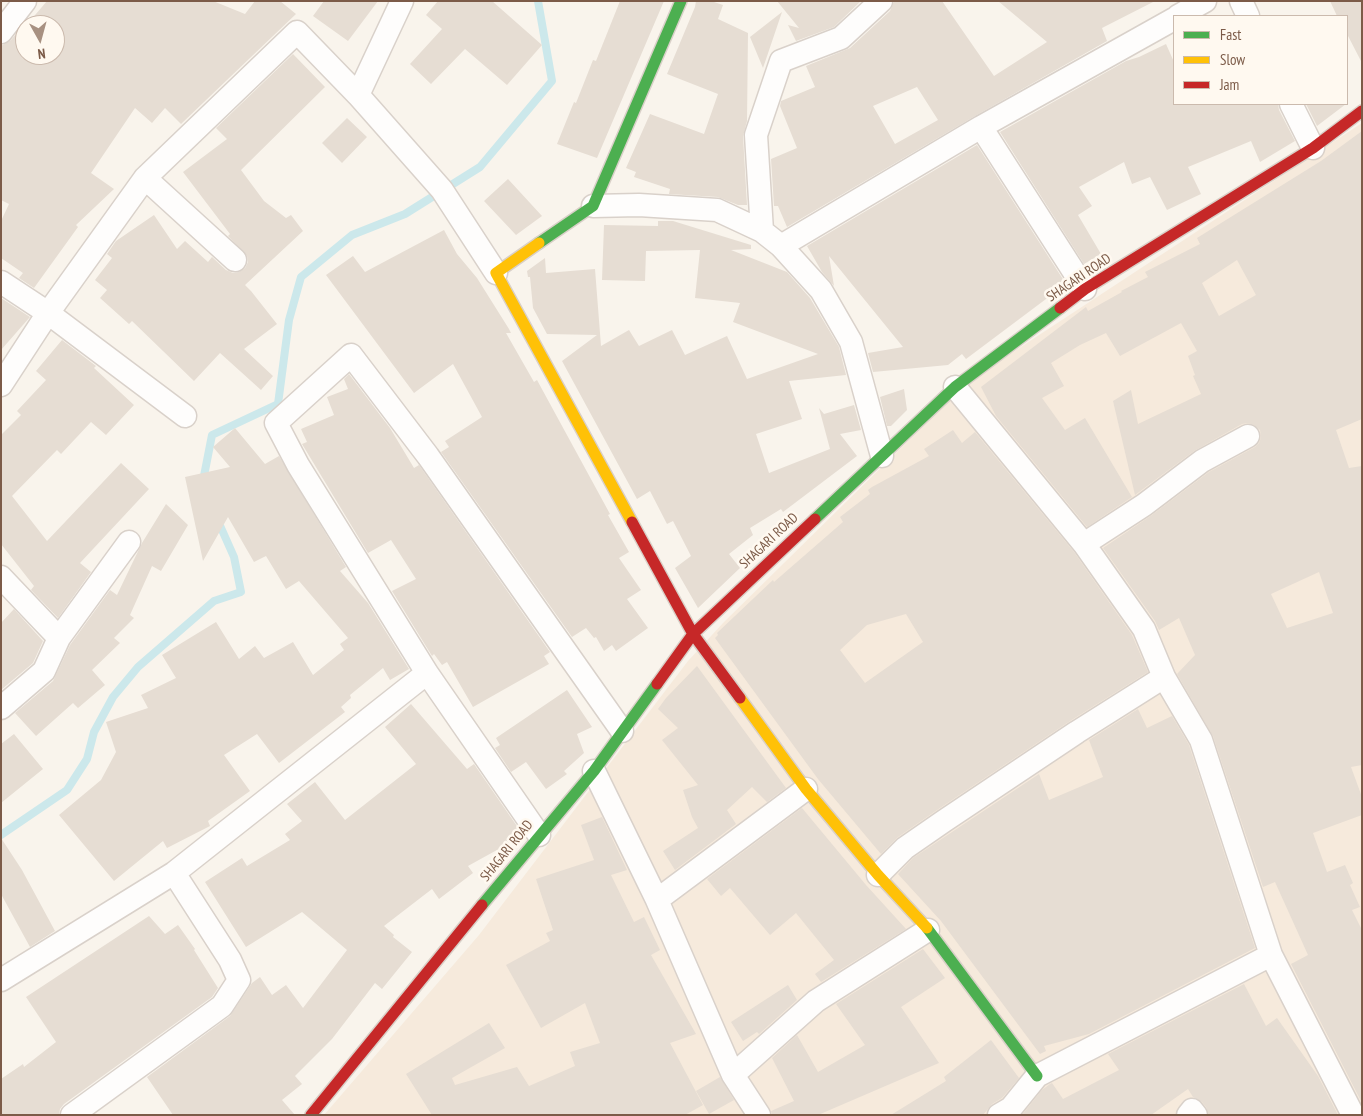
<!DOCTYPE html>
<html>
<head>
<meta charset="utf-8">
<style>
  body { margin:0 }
  #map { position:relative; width:1363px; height:1116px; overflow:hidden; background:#f9f4ec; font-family:"PT Sans Narrow",sans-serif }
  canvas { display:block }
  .frame { position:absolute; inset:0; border:2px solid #7c5b48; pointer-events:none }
  .legend { position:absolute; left:1173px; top:15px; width:175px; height:90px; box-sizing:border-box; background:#fff9f0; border:1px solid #cbbaad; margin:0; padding:6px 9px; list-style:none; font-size:15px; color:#7c5b48 }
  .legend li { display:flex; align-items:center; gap:10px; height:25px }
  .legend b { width:25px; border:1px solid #cbbaad }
  .north { position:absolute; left:15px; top:15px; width:50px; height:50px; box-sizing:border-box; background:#fff9f0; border:1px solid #cbbaad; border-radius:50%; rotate:173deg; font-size:14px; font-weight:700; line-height:20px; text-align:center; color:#7c5b48 }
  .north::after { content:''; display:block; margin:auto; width:18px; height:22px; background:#a89181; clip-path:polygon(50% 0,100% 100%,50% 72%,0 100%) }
</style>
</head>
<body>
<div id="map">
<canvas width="1363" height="1116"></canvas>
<div class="frame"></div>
<ul class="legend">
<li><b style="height:6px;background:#4caf50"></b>Fast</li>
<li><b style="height:6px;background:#ffc107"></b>Slow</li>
<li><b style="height:6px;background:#c62828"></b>Jam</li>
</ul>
<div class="north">N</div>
</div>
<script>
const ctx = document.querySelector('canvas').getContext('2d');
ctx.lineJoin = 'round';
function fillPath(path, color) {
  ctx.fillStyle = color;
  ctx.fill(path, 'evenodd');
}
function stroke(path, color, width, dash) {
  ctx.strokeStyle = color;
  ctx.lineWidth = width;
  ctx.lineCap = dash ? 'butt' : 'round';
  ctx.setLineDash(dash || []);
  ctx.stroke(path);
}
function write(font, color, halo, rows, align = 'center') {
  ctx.font = font + ' "PT Sans Narrow",sans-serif';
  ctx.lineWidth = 5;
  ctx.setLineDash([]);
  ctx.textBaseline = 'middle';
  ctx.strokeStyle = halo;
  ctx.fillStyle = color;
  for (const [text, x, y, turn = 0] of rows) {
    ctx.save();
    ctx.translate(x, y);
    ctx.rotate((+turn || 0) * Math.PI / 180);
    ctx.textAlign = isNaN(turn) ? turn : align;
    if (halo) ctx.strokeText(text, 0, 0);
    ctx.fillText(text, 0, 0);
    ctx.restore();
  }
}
fillPath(new Path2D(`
  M1362,123V1115H324L479,935L688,661L723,623L969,381Z`), '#f6eadc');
stroke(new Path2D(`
  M203,481L212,435L278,404L289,320L301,277L352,235L405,214L480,167L552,81L538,1
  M1,835L67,790L87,759L94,732L113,697L138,667L214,601L241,592L234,557L218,521`), '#cce8eb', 8);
fillPath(new Path2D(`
  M47,1H213L245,14L255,1H280L296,14L181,124L165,108L152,123L135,108L91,173L114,189L76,225L78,227L34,288L19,278L23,273L1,258V221L9,204L1,200V46L11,40L28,19L30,21ZM25,25H55V55H25Z
  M324,1H378L348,41L313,16Z
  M438,1H492L542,45L507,85L465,49L431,84L410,64L442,29L426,15Z
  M620,1H664L597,158L557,144L574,102L576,103L593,60L596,61Z
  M696,1H711L723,5L718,19L748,33L747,121L743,136L747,205H738L718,197L669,194L670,189L634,177L636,172L626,168L650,114L704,134L718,94L667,74L695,7Z
  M777,1H861L834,27L796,41L788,25L799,28Z
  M894,1H942L994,76L1047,42L998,1H1155L1102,28L1107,41L975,116L787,227L778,206H774L771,159L797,148L780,106L781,101L815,87L806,66L850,48L890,11ZM917,87L938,120L895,144L873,106Z
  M1330,1H1362V63L1347,34V16H1337Z
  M782,12L763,68L750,37Z
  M1166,44L1174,62V104H1278L1279,110L1295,141L1260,162L1251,141L1188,167L1201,194L1167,210L1150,177L1132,184L1124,162L1079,187L1092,206L1078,215L1101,254L1084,264L1000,132L1126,61L1139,57Z
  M293,54L325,87L241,170L264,201L286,218L291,215L303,231L245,285L251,291L277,324L244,349L273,376L261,390L220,353L194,381L132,321L129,324L100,298L107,290L95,280L112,258L107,254L116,241L154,215L177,249L185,241L208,262L212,257L226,270L233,273L239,272L245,268L248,262L247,256L228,236L230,234L183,172L227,139L216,128Z
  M1306,104H1346L1317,126Z
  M347,118L367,137L342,163L322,143Z
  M1362,131V419L1336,430L1349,468L1362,466V765L1351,767L1362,797V815L1313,833L1327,872L1345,865L1353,883L1350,885L1360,907L1352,910L1362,930V1103L1291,964L1308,955L1275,882L1263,887L1213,736L1177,674L1195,655L1179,618L1159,630L1155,621L1103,548L1152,515L1209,472L1255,447L1259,443L1261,437L1260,430L1254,425L1248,423L1242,424L1194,451L1135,495L1113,401L1131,390L1138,424L1201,394L1193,376L1195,375L1188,356L1197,351L1181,323L1120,356L1106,333L1080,345L1051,363L1064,386L1042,398L1065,430L1085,418L1132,497L1087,527L996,416L981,387L1086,307L1088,311L1122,292L1121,291L1148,277L1145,272L1200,244L1197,238L1321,161ZM1237,260L1256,295L1219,316L1202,283ZM1319,572L1333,613L1287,628L1271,594Z
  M977,145L1066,284L966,359L962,354L948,365L873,372L868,353L903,347L829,256L834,286L822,272L807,246Z
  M508,179L542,216L516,235L484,201Z
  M658,221H673L751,245V249L731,250L787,272L810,298L839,347L846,375L789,381L802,419L756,434L769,473L830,449L819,408L824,414L854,405L861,430L840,434L857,456L783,512L781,509L750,528L753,535L729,554L740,568L698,608L675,568L691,556L673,521L667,524L650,491L637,499L562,361L597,335L547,334L533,308L530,277H528L527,271L545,258L546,273L595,269L601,346L629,330L639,346L672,330L685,355L727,336L747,379L818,354L733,322L740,303L695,298L700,250L646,251L645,281L602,280L604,225L658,226Z
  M444,230L457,254L477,278L509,329L511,333H506L534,382L537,380L610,514L608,515L629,552L619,558L641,590L627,599L648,628L616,651L612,645L604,651L596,637L594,638L586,628L572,637L441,452L449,447L445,441L482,417L453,364L414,393L326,275L353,256L365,272Z
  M1,298L30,317L1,350Z
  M62,340L96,366L94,368L134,405L106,435L91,422L61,454L57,450L12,496L47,541L121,463L149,489L80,563L91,572L58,618L31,590L34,586L1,544V435L21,415L17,411L46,380L36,371Z
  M349,374L390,428L414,468L419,465L550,652L544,656L549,664L473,707L447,662L442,665L434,654L432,656L392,591L416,579L391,540L368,553L302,444L307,442L301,429L334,415L327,397L348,389L344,379Z
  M904,389L907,410L891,426H887L880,397Z
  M235,428L265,464L279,456L346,567L340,571L368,603L409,669L390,680L383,668L350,695L351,698L341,707L345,712L279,763L257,734L224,755L250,791L208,821L210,826L167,848L163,841L114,881L59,815L101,780L116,752L106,722L148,708L141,695L176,678L162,655L216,622L239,659L255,646L264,658L293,642L313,675L344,650L340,644L348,638L299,581L286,589L266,556L254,562L228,517L203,561L185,477L230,467L213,447Z
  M953,430L962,443L975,432L1074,552L1132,635L1148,672L1070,721L937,810L898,837L881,854L818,779L715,638L718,635L717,633L773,580L774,582L843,522L840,517L870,494L868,490L872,487L929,456L924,449ZM906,614L923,642L865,683L840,650L867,625Z
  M166,504L188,525L161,571L152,566L130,615L134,618L114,638L120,643L92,670L105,685L78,708L73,703L36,736L15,713L53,681L70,645L110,590L117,595L142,543Z
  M14,609L43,641L33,663L1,690V623Z
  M697,666L786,788L767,802L752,787L727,810L736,824L675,870L663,851L698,828L692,817L683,790L698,785L662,740L678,728L658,709L666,698Z
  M567,690L592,727L577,734L584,753L564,771L567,774L546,789L526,762L511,772L495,748L500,745L496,738Z
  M411,704L467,769L474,764L521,832L515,840L468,866L473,873L439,899L432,889L384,926L394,935L393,937L412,952L382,989L375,983L332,1039L295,1076L302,1084L282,1100L295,1115H173L147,1077L230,1016L252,983L260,977L272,995L286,985L303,1008L347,950L302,912L246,947L205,882L242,858L247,866L290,840L285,834L302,821L287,804L315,782L345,820L416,764L385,727Z
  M1138,709L1147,728L1172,716L1189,745L1255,948L1089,1034L1044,1046L1046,1051L1040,1054L941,921L898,874L913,858L1039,774L1049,800L1103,777L1089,740Z
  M14,734L43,769L1,803V744Z
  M802,808L866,885L906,929L821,982L815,974L834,960L796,913L770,935L730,888L721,896L707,879Z
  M602,817L627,870L611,875L634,922L644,917L660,950L651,955L696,1034L670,1043L703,1105L685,1115H432L406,1074L489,1023L505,1048L452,1078L455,1085L517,1067L529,1086L575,1066L570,1052L600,1043L585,1003L541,1028L506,965L550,941L546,933L553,930L536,879L594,860L581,825Z
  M1,838L22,870L55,931L30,947L1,894Z
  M149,916L165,934L178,925L195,949L194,950L218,988L212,997L64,1104L60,1109L59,1115H1V1079L23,1064L24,1067L56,1042L26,997Z
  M923,949L945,978L901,1007L939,1063L818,1115H772L771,1111L794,1101L772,1058L797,1035L818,1072L865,1045L836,1004Z
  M1244,984L1266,1026L1277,1018L1318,1076L1338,1115H1209L1206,1107L1202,1102L1193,1097L1188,1089L1151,1115H1022L1042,1090L1050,1084L1052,1083L1063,1099L1119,1070L1108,1054Z
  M788,985L797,1000L759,1034L757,1032L743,1041L731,1022Z
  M991,1040L1019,1078L1002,1098L992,1104L983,1115H891L946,1081L944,1077Z
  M720,1077L734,1100L709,1114L696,1091Z`), '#e6ddd3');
const street = new Path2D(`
  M1241,1L1248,16
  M1178,16L1205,1
  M1,32L25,1
  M358,95L442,190L496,273
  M1291,104L1313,148
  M981,127L1085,289
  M145,178L235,260
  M593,206L639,205L717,210L762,231L781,246L821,290L851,342L882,456
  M762,231L756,135L781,61L841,38L881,1
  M781,246L981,127L1174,19
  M1,282L48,313L185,416
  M1,385L48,313L145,178L297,32L358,95L402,1
  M955,387L1084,544L1144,629L1164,677L1201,740L1271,955L1353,1115
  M1084,544L1144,505L1202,461L1248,436
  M1,577L59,638L44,671L1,708
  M59,638L129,542
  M594,771L657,900L733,1075L759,1115
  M539,835L427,673L298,465L276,423L351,355L428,456L622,731
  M878,875L905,848L944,821L1077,732L1164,677
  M657,900L806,789
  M1,980L174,873L427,673
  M733,1075L816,1001L928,930
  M72,1115L222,1006L239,980L230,960L174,873
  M999,1115L1011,1108L1037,1076L1271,955
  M1188,1115L1192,1110L1196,1115`);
const fast = new Path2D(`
  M539,243L593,206L681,1
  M815,519L955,387L1060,308
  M482,905L594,771L657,684
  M927,928L1037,1076`);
const slow = new Path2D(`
  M539,243L496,273L632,522
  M740,698L806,789L878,875L927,928`);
const jam = new Path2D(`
  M1060,308L1085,289L1313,148L1362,111
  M632,522L693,634L740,698
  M657,684L693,634L815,519
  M311,1115L482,905`);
stroke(street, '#d9d1ca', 25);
stroke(fast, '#d9d0c8', 14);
stroke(slow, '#d9d0c8', 14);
stroke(jam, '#d9d0c8', 14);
stroke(street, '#fefdfc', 22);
stroke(fast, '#4caf50', 11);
stroke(slow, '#ffc107', 11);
stroke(jam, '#c62828', 11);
write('14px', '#7c5b48', '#fff9f0', [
  ["SHAGARI ROAD",1079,278,-34],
  ["SHAGARI ROAD",769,541,-43],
  ["SHAGARI ROAD",507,851,-51]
]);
</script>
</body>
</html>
